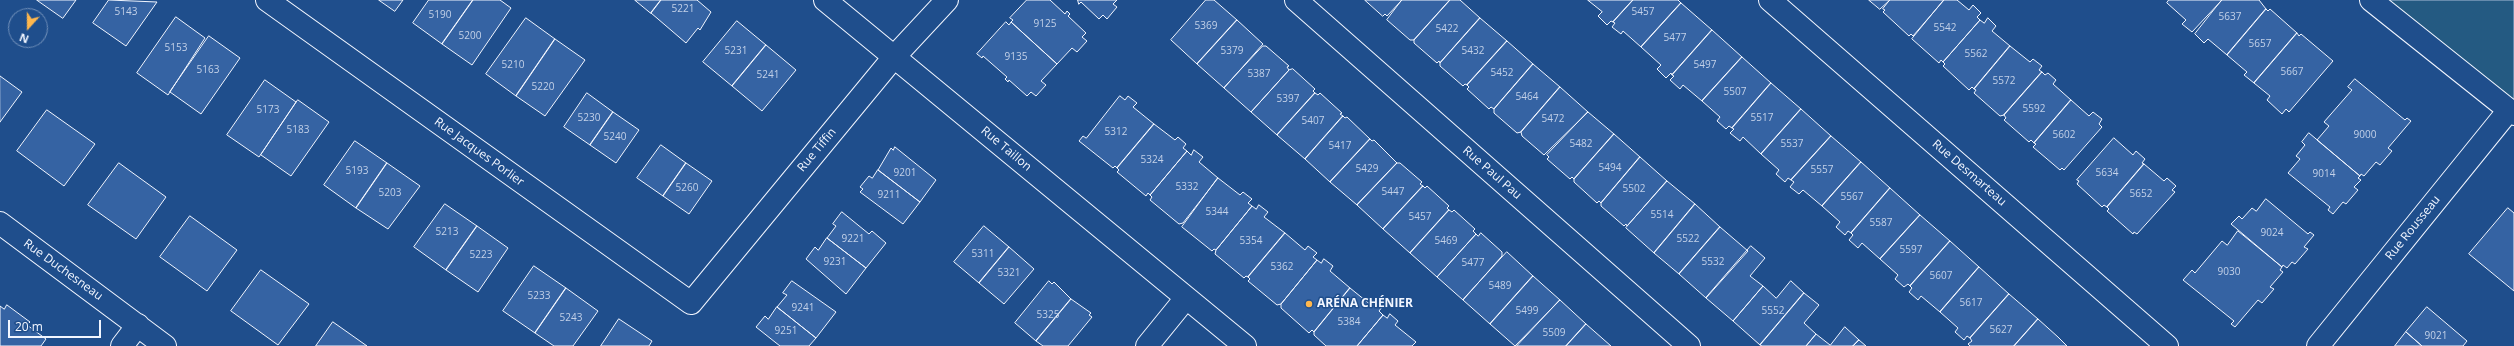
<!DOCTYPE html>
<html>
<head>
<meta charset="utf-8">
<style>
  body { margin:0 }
  #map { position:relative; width:2514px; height:346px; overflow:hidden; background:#1f4e8c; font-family:"Open Sans",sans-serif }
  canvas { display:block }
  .north { position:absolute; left:8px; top:8px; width:40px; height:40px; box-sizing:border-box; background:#1f4e8c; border:1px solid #7391ba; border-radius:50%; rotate:201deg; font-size:11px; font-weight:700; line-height:16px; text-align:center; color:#f2f6ff }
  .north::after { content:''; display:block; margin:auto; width:14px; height:18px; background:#ffb74d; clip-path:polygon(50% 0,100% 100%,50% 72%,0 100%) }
  .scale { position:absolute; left:8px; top:320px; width:93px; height:18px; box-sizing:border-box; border:2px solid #f2f6ff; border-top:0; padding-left:5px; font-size:12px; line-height:14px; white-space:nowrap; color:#f2f6ff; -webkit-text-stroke:3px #1f4e8c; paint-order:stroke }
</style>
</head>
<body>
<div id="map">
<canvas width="2514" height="346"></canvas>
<div class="north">N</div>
<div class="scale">20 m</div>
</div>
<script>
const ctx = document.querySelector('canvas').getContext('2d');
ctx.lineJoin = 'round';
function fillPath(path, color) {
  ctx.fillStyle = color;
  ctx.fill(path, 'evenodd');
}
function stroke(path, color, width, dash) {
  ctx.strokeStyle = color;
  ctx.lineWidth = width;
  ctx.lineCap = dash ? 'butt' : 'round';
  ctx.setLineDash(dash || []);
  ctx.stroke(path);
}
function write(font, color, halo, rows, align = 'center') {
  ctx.font = font + ' "Open Sans",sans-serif';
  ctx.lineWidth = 3;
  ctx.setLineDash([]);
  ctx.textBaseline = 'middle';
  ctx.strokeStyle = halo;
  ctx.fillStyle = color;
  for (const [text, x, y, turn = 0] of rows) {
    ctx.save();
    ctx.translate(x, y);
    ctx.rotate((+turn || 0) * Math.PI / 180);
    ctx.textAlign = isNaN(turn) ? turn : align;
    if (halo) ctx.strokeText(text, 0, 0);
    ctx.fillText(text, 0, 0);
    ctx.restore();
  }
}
const green = new Path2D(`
  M2371,0H2514V114Z`);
fillPath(green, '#245a82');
stroke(green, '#a8bbd7', 1);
const building = new Path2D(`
  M37,0H76L63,18Z
  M109,0L157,2L126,46L93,23Z
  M379,0H403L395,11Z
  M429,0H473L442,44L413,23Z
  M473,0H500L511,8L472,65L442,44Z
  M635,0H661L651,13Z
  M661,0H697L711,12L700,30L698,28L686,43L651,13Z
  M1027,0H1050L1065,14L1067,11L1070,14L1068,16L1086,33L1082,37L1087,41L1077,52L1072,48L1057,64L1011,22L1013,20L1010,18Z
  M1078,0H1117L1113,4L1117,7L1107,19L1103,15L1099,19L1081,2L1079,4Z
  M1206,0H1214L1237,20L1197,64L1171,40Z
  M1365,0H1402L1387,16L1385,14L1383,16Z
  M1402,0H1450L1414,40H1410L1387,20Z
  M1450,0H1460L1480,18L1440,63L1439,61L1437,63L1414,43V40Z
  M1588,0H1633L1613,22L1611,21L1607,25L1598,16L1602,12Z
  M1633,0H1678L1681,3L1641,47L1623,31L1621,34L1612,27L1615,23L1613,22Z
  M1869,0H1890L1880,9Z
  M1890,0H1944L1913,36L1911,34L1909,36L1883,12L1885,10L1883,9Z
  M1944,0H1957L1969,10L1973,5L1981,13L1977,17L1980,20L1943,62L1941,60L1939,63L1912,39Z
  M2169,0H2222L2192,32L2182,24L2186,20L2167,3Z
  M2222,0H2259L2266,9L2227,55L2208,39L2204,43L2195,34Z
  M1681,3L1712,30L1672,75L1671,73L1666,78L1657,69L1661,65L1641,47Z
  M2266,9L2268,11L2270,9L2297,33L2254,83L2244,75L2247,72L2227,55Z
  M176,17L205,38L168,95L137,73Z
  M526,18L555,39L516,96L486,74Z
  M1480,18L1507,41L1467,85L1465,84L1463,86L1440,66V63Z
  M1988,18L1996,26L1992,31L2010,46L1974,89L1972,87L1969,90L1943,66L1945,64L1943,62L1980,20L1984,23Z
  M1237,20L1263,44L1224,88L1197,64Z
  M737,21L766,45L732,86L703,62Z
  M1006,22L1009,25L1011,22L1057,64L1041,81L1046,85L1036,96L1031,92L1027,96L1009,80L1008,82L1005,79L1007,77L983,56L982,58L977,54Z
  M1712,30L1742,57L1702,101L1683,85L1680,89L1670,80L1674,76L1672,75Z
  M2297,33L2299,36L2301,34L2333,61L2289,112L2286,109L2282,114L2267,100L2270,96L2254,83Z
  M209,36L240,58L201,114L170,92Z
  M555,39L585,60L545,116L516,96Z
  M1507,41L1533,64L1494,109L1491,107L1489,109L1467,89L1469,87L1467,85Z
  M766,45L796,70L762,111L732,86Z
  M1263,46H1266L1289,66L1287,67L1289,70L1251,112L1224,88Z
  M2010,46L2030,62L2033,59L2042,66L2039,70L2042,72L2004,115L2000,116L1974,93L1976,90L1974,89Z
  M1742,57L1771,83L1732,128L1729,126L1726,129L1717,121L1720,117L1702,101Z
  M1533,64L1560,87L1521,132L1517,133L1494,113V109Z
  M1293,69L1315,89L1313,91L1315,93L1277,135L1251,112L1289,70Z
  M2042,72L2045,75L2048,73L2056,80L2053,84L2071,100L2034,143L2031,140L2029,142L2004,120L2006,118L2004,115Z
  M0,76L22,92L0,122Z
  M2355,79L2405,120L2407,118L2411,121L2388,148L2392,151L2380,165L2376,162L2364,176L2361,174L2360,176L2317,140L2329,126L2324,122L2352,90L2348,87Z
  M265,80L296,102L259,157L227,135Z
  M1771,83L1801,109L1761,154L1743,137L1740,141L1730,133L1734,129L1732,128Z
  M1560,87L1588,112L1544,155L1522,136L1521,132Z
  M587,93L613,112L590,145L564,127Z
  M1315,93L1318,95L1320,93L1342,113L1340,114L1343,116L1305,159L1277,135Z
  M1120,96L1125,100L1128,96L1137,103L1133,107L1154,124L1117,168L1115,166L1113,168L1079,141L1083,136L1086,138Z
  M298,100L329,122L291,176L261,155Z
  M2071,100L2089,116L2093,112L2102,119L2099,124L2102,127L2064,170L2062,168L2060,170L2033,147L2036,144L2034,143Z
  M1801,109L1831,136L1791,180L1788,178L1785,182L1776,174L1779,170L1761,154Z
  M47,110L95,144L64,186L17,151Z
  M613,112L639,130L616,163L590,145Z
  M1588,112L1614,134L1574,179L1572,177L1570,179L1547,159L1549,157L1547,155Z
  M1343,116L1345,118L1347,117L1370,139L1330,182L1305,159Z
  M1154,124L1175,140L1178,137L1186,144L1183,148L1187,151L1150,195L1148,193L1146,196L1117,172L1119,170L1117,168Z
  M2309,133L2360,176L2358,178L2361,180L2354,187L2358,190L2346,204L2343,202L2333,214L2328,210L2330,207L2288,173L2300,159L2296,156L2305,145L2302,142Z
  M1614,134L1640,157L1601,203L1599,201L1597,203L1574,182V179Z
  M1831,136L1861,162L1822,206L1803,190L1799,194L1790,187L1794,182L1791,180Z
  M2114,138L2133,155L2136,151L2145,159L2142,163L2144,164L2107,207L2104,205L2102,207L2077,184L2079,181L2077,180Z
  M1370,139L1372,141L1374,140L1397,163L1357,205L1330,182Z
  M355,141L387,163L356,208L324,185Z
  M661,145L686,163L663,196L637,178Z
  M895,147L936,180L920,202L878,170L891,148L893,150Z
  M1194,150L1203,157L1199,162L1218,178L1183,223L1179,224L1150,200L1152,197L1150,195L1187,151L1191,155Z
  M1640,157L1667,181L1627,226L1626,224L1624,226L1601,206V203Z
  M1861,162L1890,188L1851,233L1848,231L1845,235L1836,227L1840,222L1822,206Z
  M119,163L166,197L136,239L88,205Z
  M387,163L420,186L388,229L356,208Z
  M686,163L712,181L689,214L663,196Z
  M1397,163H1400L1422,182L1420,184L1423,186L1383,229L1357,205Z
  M2144,164L2164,181L2167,178L2176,186L2172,190L2175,192L2137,234L2134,232L2133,234L2107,211L2109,209L2107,207Z
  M878,170L920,202L903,224L860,192L863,189L860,187L869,176L872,178Z
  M1218,178L1240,195L1243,192L1252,199L1248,203L1252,206L1216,250L1214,249L1212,251L1182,227Z
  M1667,181L1695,204L1654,253L1626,228Z
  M1423,186L1425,188L1427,186L1449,206L1447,208L1449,210L1410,253L1383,229Z
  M1890,188L1920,215L1880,259L1862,243L1858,248L1849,240L1853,235L1851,233Z
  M2266,199L2308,234L2310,232L2314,235L2304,247L2308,249L2295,264L2292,262L2287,268L2283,265L2282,267L2231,224L2239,216L2242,219L2252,208L2256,211Z
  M445,204L477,226L446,270L414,247Z
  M1695,204L1720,227L1679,274L1654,253Z
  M1259,205L1268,212L1264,217L1285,233L1248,277L1246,276L1244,278L1215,254L1216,250L1252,206L1256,209Z
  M2508,208L2514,213V291L2469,254Z
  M1449,210L1452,212L1454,210L1475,229L1473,231L1476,234L1437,277L1410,253Z
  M842,212L869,234L872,231L886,243L866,268L827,238L836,226L833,224Z
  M1920,215L1950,241L1910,286L1908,284L1904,287L1895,279L1898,275L1880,259Z
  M190,216L237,250L207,291L160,257Z
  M477,226L508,248L478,292L446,270Z
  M984,226L1009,247L979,283L954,262Z
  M1720,227L1748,251L1706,298L1679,274Z
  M2238,231L2282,267L2280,270L2283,272L2270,287L2274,289L2262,303L2258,300L2235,327L2231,324L2234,321L2183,280L2192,270L2195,273L2222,241L2227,245Z
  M1285,233L1305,250L1308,246L1317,253L1313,257L1317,260L1281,304L1277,305L1248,281L1250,279L1248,277Z
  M1481,233L1502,252V256L1463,300L1437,277L1476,234L1478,236Z
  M827,238L866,268L846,294L806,259L815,247L818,250Z
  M1950,241L1979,267L1940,312L1921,296L1918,300L1909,292L1912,288L1910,286Z
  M1751,246L1765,258L1750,276L1763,286L1733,321L1706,298Z
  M1009,247L1034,269L1004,304L979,283Z
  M1507,252L1533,276L1490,324L1463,300Z
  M1324,259L1333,266L1330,271L1350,288L1314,332L1312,330L1309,333L1281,308V304L1317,260L1321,263Z
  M534,266L566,288L535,333L503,311Z
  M1979,267L2009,294L1970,338L1967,336L1964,340L1955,332L1958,328L1940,312Z
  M261,270L309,304L278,345L231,311Z
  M1533,276L1560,300L1515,346L1490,324Z
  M792,281L836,312L816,338L777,307L787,295L783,293Z
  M1049,281L1052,284L1054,282L1071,299L1036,341L1015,323Z
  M1791,281L1804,293L1760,345L1733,321L1763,286L1776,298Z
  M566,288L598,311L573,346H554L535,333Z
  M1350,288L1371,305L1374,300L1382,307L1379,311L1383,315L1357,346H1326L1314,335V332Z
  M1804,293L1819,305L1804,323L1816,334L1806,346H1762L1760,345Z
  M2009,294L2038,319L2014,346H1970L1968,344L1972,341L1970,338Z
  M1071,299L1091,313L1089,315L1092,317L1068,346H1043L1036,341Z
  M1560,300L1586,324L1566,346H1517Z
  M7,305L30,322L27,325L46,339L41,346H0V306L4,309Z
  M777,307L816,338L809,346H780L756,327L765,316L768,319Z
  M2427,307L2467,341L2463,346H2422L2406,332Z
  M1390,314L1398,321L1395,325L1416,342L1412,346H1357L1383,315L1387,318Z
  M619,319L652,341L649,346H601Z
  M2038,319L2058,337L2067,346H2014Z
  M333,322L367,346H316Z
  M1586,324L1611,346H1566Z
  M1845,327L1859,340L1853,346H1806L1816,334L1830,345Z
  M2406,332L2422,346H2395Z
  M1859,340L1866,346H1853Z`);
fillPath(building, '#3563a3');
stroke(building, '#f2f6ff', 1);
const minor = new Path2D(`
  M267,0L691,303L894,57L947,0
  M825,0L1245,346
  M1296,0L1689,346
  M1770,0L2167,346
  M2371,0L2514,114
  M0,223L165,346
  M122,346L138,325
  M1147,346L1186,298
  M2318,346L2509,110`);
stroke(minor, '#f2f6ff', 24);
stroke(minor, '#1f4e8c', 22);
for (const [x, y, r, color] of [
  [1309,304,4,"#ffb74d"]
]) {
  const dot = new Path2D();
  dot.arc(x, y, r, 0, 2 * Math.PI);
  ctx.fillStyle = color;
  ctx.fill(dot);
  stroke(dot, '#1f4e8c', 1.5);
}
write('10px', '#c3d1e8', null, [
  ["5221",683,9],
  ["5143",126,12],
  ["5457",1643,12],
  ["5190",440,15],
  ["5637",2230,17],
  ["9125",1045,24],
  ["5369",1206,26],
  ["5542",1945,28],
  ["5422",1447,29],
  ["5200",470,36],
  ["5477",1675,38],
  ["5657",2260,44],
  ["5153",176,48],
  ["5231",736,51],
  ["5379",1232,51],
  ["5432",1473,51],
  ["5562",1976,54],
  ["9135",1016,57],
  ["5210",513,65],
  ["5497",1705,65],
  ["5163",208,70],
  ["5667",2292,72],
  ["5452",1502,73],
  ["5387",1259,74],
  ["5241",768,75],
  ["5572",2004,81],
  ["5220",543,87],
  ["5507",1735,92],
  ["5464",1527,97],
  ["5397",1288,99],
  ["5592",2034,109],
  ["5173",268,110],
  ["5230",589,118],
  ["5517",1762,118],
  ["5472",1553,119],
  ["5407",1313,121],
  ["5183",298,130],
  ["5312",1116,132],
  ["5602",2064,135],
  ["9000",2365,135],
  ["5240",615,137],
  ["5482",1581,144],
  ["5537",1792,144],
  ["5417",1340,146],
  ["5324",1152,160],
  ["5494",1610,168],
  ["5429",1367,169],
  ["5557",1822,170],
  ["5193",357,171],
  ["9201",905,173],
  ["5634",2107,173],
  ["9014",2324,174],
  ["5332",1187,187],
  ["5260",687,188],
  ["5502",1634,189],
  ["5447",1393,192],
  ["5203",390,193],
  ["5652",2141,194],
  ["9211",889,195],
  ["5567",1852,197],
  ["5344",1217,212],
  ["5514",1662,215],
  ["5457",1420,217],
  ["5587",1881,223],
  ["5213",447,232],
  ["9024",2272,233],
  ["9221",853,239],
  ["5522",1688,239],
  ["5354",1251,241],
  ["5469",1446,241],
  ["5597",1911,250],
  ["5311",983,254],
  ["5223",481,255],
  ["9231",835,262],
  ["5532",1713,262],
  ["5477",1473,263],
  ["5362",1282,267],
  ["9030",2229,272],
  ["5321",1009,273],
  ["5607",1941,276],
  ["5489",1500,286],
  ["5233",539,296],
  ["5617",1971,303],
  ["9241",803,308],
  ["5499",1527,311],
  ["5552",1773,311],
  ["5325",1048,315],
  ["5243",571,318],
  ["5384",1349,322],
  ["5627",2001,330],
  ["9251",786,331],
  ["5509",1554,333],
  ["9021",2436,336]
]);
write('12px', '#f2f6ff', '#1f4e8c', [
  ["Rue Taillon",1006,149,40],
  ["Rue Tiffin",817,150,-50],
  ["Rue Jacques Porlier",479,152,36],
  ["Rue Paul Pau",1492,173,41],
  ["Rue Desmarteau",1969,173,41],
  ["Rue Rousseau",2413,228,-51],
  ["Rue Duchesneau",63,270,36]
]);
write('bold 12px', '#f2f6ff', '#1f4e8c', [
  ["ARÉNA CHÉNIER",1317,304]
], 'left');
</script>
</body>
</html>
